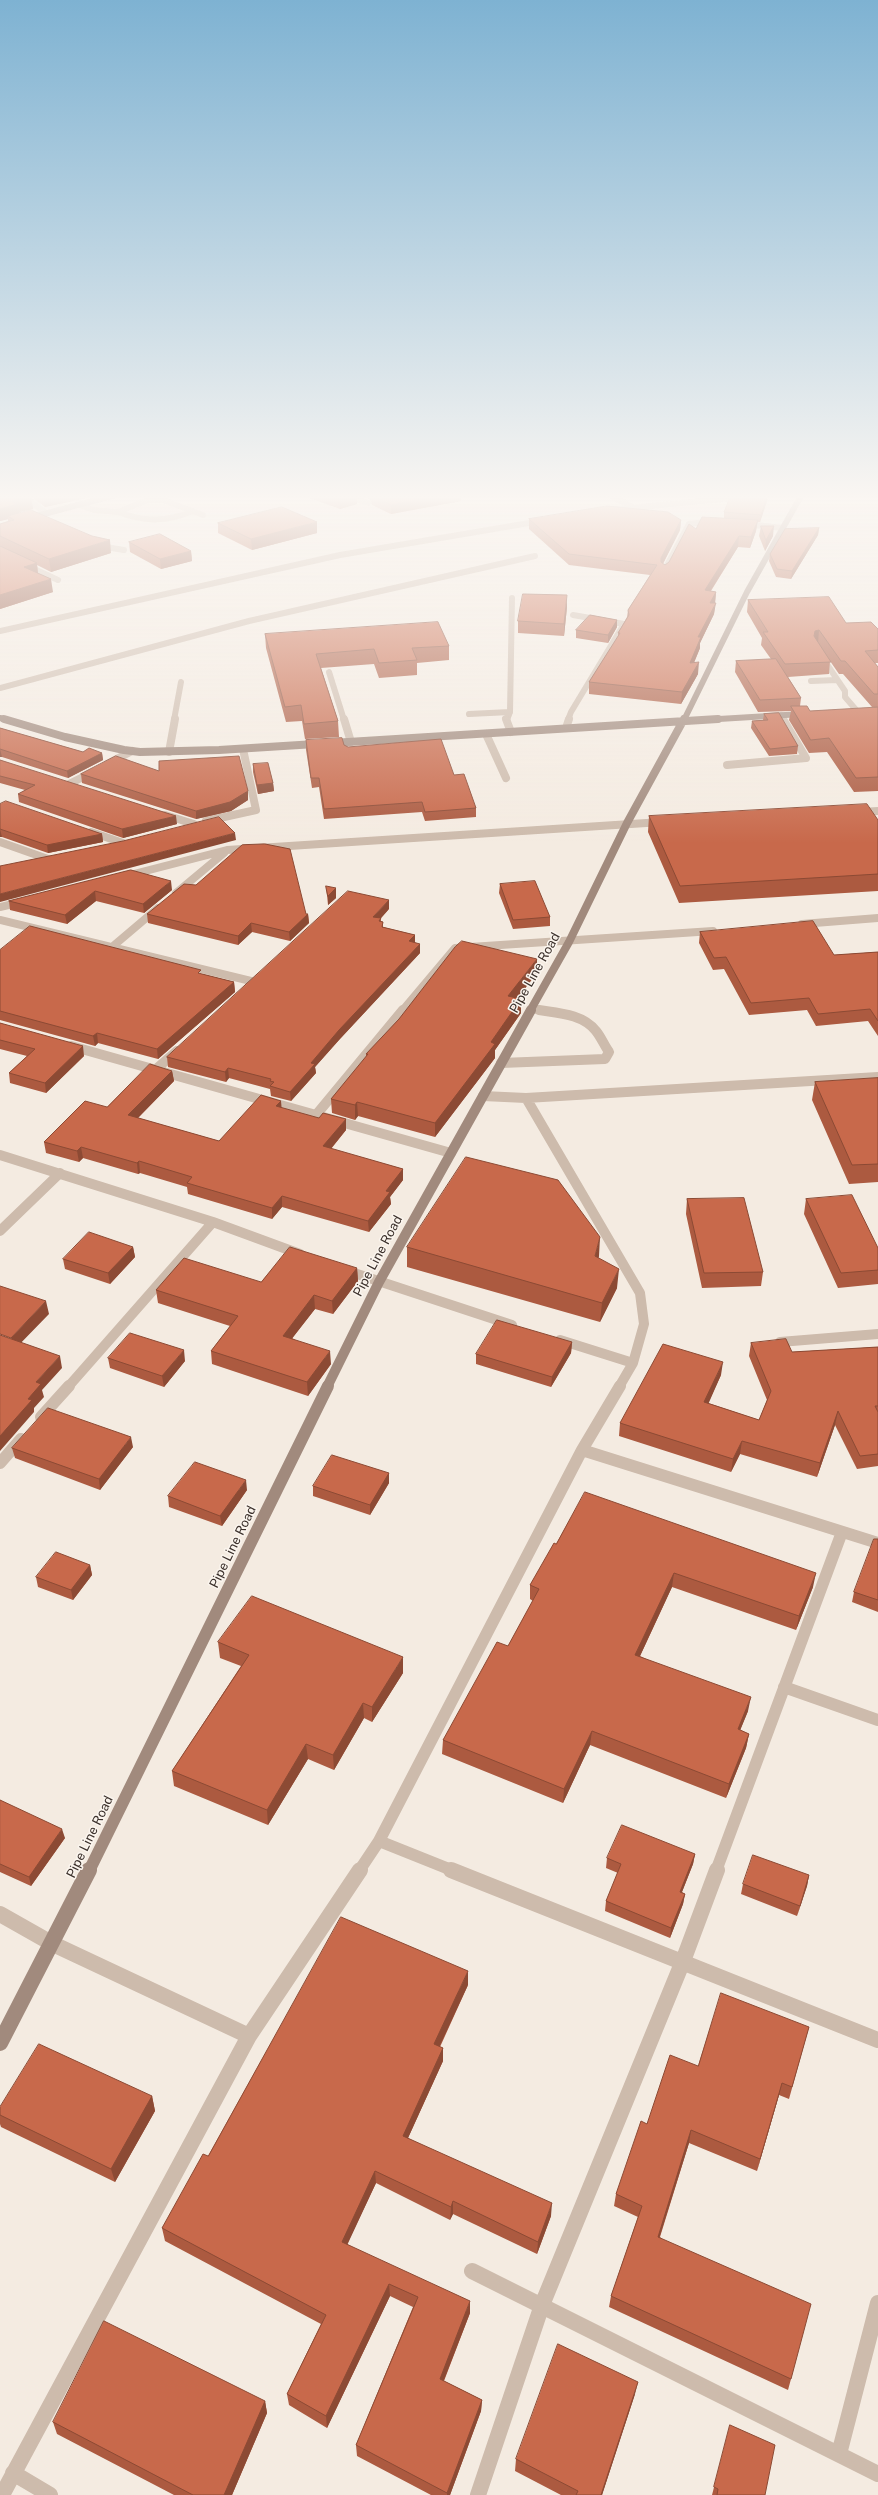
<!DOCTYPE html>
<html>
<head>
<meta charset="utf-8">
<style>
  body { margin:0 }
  canvas { display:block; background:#f4ebe1 }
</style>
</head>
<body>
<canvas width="878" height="2495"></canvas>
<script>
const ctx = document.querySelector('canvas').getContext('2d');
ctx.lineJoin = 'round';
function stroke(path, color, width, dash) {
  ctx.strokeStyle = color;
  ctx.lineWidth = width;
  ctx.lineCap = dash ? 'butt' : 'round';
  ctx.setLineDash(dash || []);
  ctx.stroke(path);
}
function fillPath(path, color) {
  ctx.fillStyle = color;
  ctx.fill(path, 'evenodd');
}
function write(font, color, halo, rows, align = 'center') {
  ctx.font = font + ' "Public Sans",sans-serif';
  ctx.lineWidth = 3;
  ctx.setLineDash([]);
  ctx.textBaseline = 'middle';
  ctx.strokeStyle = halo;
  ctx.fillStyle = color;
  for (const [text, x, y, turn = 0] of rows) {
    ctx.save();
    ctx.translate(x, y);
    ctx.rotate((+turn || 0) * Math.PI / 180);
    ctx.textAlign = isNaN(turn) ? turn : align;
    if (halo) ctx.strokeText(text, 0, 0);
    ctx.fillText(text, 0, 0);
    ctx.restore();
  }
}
stroke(new Path2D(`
  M20,494L46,513
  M342,494L368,503
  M608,494L632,507
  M821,494L878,495
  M79,505L94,510L118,512L148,500H163L203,515
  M118,512C144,522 167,522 193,511
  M745,524L783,528
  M99,546L124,550
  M0,553L58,580
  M664,571L689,524L713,521
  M822,657L845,691V697L858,712
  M329,672L344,720
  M811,681L837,680
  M0,688L249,621L535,556
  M469,714L510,712
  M781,715L784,720
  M174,720L181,682
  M507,720L510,712L512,598
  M568,720L571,712L624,624L573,615`), '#cdbbac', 6);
stroke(new Path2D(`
  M344,719L351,742
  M506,719L511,732
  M566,728L569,719
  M169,752L175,719
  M727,765L806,758L783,719
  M532,1009L546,1011`), '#cdbbac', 8);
stroke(new Path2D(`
  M501,1063L605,1059L609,1052C604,1045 601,1037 596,1031C583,1014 558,1013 539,1010`), '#cdbbac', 10);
stroke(new Path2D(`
  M612,510L771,494
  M0,631L340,555L541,521`), '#cdbbac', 6);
stroke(new Path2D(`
  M486,734L506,778
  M107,764L132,751
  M69,784L93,772
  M860,812L878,811
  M165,815L194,824
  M206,821L256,810L243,749
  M91,832L123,843
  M0,842L48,859
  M126,876L227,850L662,822
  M176,893L224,853
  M0,907L21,902
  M0,920L255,982
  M802,924L878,918
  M112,947L158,908
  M402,1011L455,948L713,931`), '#cdbbac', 8);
stroke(new Path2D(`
  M71,1046L451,1153
  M155,1070L177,1051
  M483,1096L526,1098L878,1077
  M526,1098L640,1293L644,1324L633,1363L619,1387
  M316,1115L403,1010
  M0,1155L213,1222L300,1254
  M0,1231L60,1173
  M345,1270L512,1325
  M560,1340L633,1363
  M780,1342L878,1334
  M68,1387L213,1222`), '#cdbbac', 10);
stroke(new Path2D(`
  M41,1417L69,1386
  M582,1450L878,1543
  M0,1463L21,1439
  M784,1687L878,1720
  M379,1841L454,1871
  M359,1871L379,1841L582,1450L620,1386
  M716,1871L842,1532`), '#cdbbac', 12);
stroke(new Path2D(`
  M451,1870L878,2040
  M0,1914L53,1944L249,2036
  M472,2271L878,2474
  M839,2454L878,2303
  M13,2473L50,2495
  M2,2495L249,2036L360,1870
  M478,2495L542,2305L683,1961L717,1870`), '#cdbbac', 16);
stroke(new Path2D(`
  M29,518L119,494
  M0,718L7,720
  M684,720L747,592L802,494
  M702,720L802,714`), '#a18a7d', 6);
stroke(new Path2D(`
  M4,719L65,737L124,750L140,752L219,750L718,719
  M530,1011L569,942L627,823L684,719`), '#a18a7d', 8);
stroke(new Path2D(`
  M327,1387L379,1282L531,1010`), '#a18a7d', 10);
stroke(new Path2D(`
  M89,1871L328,1386`), '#a18a7d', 12);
stroke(new Path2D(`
  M0,2043L89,1870`), '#a18a7d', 16);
fillPath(new Path2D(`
  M0,494L31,497L33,509L19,512V513L111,553L51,572L37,565L38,573L53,592L0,609V524L8,521V519L0,521Z
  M28,494H102L86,498L45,507Z
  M298,494H461V501L391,514L372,505L370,499L357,495V504L340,509Z
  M617,494H636L622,497Z
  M767,501L760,522H757L756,531L750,548L738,547L711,591L716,592L714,614L700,643V648L694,663L698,674L681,704L589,694V682L618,637V633L627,617L628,610L650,575L569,565L529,529V519L681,520L680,530L663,564L665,565L669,562L696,529L724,518V512Z
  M218,523L317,533L252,550L218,533Z
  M761,526L773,536L765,551L759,536Z
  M819,528L818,535L791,579L776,577L769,561L770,554Z
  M129,542L191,551L192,561L161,569L130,552Z
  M748,600L846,623L878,629V663H875L878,667V791L854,792L827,752L809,753L789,720L791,711L758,712L735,672L736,661L771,659L761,645L762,638L747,612ZM830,661L839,674H843L872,707L875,708L810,711L800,706L801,698L788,677L829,674Z
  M567,607L564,636L518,633V621Z
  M617,620V627L608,643L576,638V630Z
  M265,634L449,646V660L417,663V675L379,678L374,664L321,668L338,721L339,737L305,739L302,721L286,722L266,648Z
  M764,714L798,746L797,754L769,756L751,728L752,721L763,720Z
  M0,728L83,752L102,753L103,760L68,778L2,757H0Z
  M306,740L344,745L348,747L454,775L476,808V817L425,821L422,812L324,819L319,787L312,788L306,750Z
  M0,760L177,824L123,838L19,802L18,794L25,790L0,783Z
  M253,764L273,783L274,791L258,794L253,772Z
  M81,774L248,800L231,811L196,819L82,783Z
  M0,804L102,834L103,842L48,853L2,837H0Z
  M649,816L878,820V891L679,903L648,832Z
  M131,870L172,890L144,913L96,901L67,924L10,910L9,901Z
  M500,884L550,917V926L513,929L499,893Z
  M326,886L336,898L328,905L327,895Z
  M389,909L381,918V921L383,922V927L415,935V942L420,953L339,1040L315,1067L316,1073L291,1101L271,1096L270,1089L229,1078L226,1082L168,1067L167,1057Z
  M147,914H308L309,923L290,941L252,932L238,945L148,923Z
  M700,932L834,955L878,952V1036L868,1021L816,1026L807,1010L749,1015L724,969L713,970L699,943Z
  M0,950L202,974L234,982L235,992L158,1059L98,1043L95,1046L0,1020Z
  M537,973L517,998L521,999V1013L495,1050V1058L435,1137L358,1116L355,1120L332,1113L331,1099L366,1058V1054Z
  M0,1023L84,1056L46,1093L10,1083L9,1073L27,1056L0,1049Z
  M172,1071L174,1081L138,1118L219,1141L281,1108L346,1130L331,1149L403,1169V1180L390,1197L391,1204L369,1232L282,1207L272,1219L188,1194L187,1187L140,1173L138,1174L83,1158L79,1162L46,1153L44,1142Z
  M878,1078V1182L849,1184L812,1100L815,1082Z
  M687,1199L763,1272L761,1286L702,1288L686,1214Z
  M806,1199L878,1248V1284L838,1288L804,1214Z
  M133,1247L135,1257L110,1284L65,1269L63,1259Z
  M407,1247L599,1256L598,1258L617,1288L600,1322L407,1267Z
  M357,1268L358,1281L333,1314L315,1309L292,1338L331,1364L308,1396L212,1364L211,1351L230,1326L158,1303L156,1290L261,1282Z
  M572,1342L571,1353L551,1387L476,1364V1354Z
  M751,1343L792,1352L878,1347V1466L857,1469L835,1425L817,1477L740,1454L731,1472L619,1436L620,1423L721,1375L708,1403L759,1420L767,1400L749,1356Z
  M108,1358L185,1361L164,1387L110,1368Z
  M133,1447L100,1490L15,1458L12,1448Z
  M389,1473V1483L370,1515L313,1496V1486Z
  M247,1490L222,1526L169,1507L168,1496Z
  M878,1539V1612L852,1602L854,1592Z
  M556,1544L813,1587L796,1630L672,1587L640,1656L748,1711L740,1730L749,1734L746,1748L726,1798L590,1745L563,1803L442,1754L443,1740L508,1646L533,1601L530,1599V1585Z
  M90,1565L92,1575L73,1600L38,1587L36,1577Z
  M218,1642L403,1673L372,1722L364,1718L334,1770L308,1759L268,1825L174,1786L172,1771L241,1666L220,1658Z
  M0,1800L65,1838L31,1886L0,1872Z
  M695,1854L693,1864L682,1892L685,1894L683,1904L670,1938L605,1911L606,1901L618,1873L606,1868L607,1858Z
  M809,1875L807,1886L797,1916L741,1894L743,1884Z
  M468,1985L440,2047L443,2048V2061L408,2138L551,2216L537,2254L453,2214L450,2220L376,2183L347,2244L470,2313L444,2381L482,2400L481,2411L450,2495H431L357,2456L356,2445L413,2307L390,2296L327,2428L289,2405L287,2394L321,2324L165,2241L162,2228L208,2156Z
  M809,2027L789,2099L779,2095L757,2171L689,2143L660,2237L791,2379L788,2390L609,2307L611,2296L638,2217L614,2206L616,2194L647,2124L698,2066Z
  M152,2096L155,2111L115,2182L1,2127L0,2124V2107Z
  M635,2394L602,2495H561L515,2471L516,2459Z
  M265,2401L267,2413L232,2495H174L57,2434L53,2422Z
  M730,2425L765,2495H712Z`), '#ac5a40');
fillPath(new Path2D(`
  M43,494H102L86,498L45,507Z
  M357,494V504L340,509V499Z
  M445,494H461V501L391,514V505Z
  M622,494H636L622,497Z
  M768,494L767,501L760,522L761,515Z
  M31,497L33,509L19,512V516H8V519L0,521V509L10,501Z
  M681,520L680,530L660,569L661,558Z
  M758,520L756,531L750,548L751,537Z
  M317,522V533L252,550L251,539Z
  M774,526L773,536L765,551L766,540Z
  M819,528L818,535L791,579L792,571Z
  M739,536L738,547L704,601L705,590Z
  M110,540L111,553L51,572L49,559Z
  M191,551L192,561L161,569L160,559Z
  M37,563L38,576L24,567Z
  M51,579L53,592L0,609V595Z
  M716,592L715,603H710Z
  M567,595V607L564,636V624Z
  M716,603L714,614L700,643V648L689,674L690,663L698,637Z
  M617,620V627L608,643V635Z
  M819,630L818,643L812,649L815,631Z
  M699,662L698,674L681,704L682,692Z
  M0,749L2,757H0Z
  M102,753L103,760L68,778L67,771Z
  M273,783L274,791L258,794L257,785Z
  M248,791V800L231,811L196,819V811Z
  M176,816L177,824L123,838L122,829Z
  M0,829L2,837H0Z
  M235,833L236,840L0,902V894Z
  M102,834L103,842L48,853L47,845Z
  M171,881L172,890L144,913L143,904Z
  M336,888V898L328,905V896Z
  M95,891L96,901L67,924L65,915Z
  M389,900V909L374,926L373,917Z
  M308,914L309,923L290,941L289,932Z
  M251,923L252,932L238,945V936Z
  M415,935V944L409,941Z
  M420,944V953L339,1040L315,1067L316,1073L291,1101L290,1092L311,1063L339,1030Z
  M537,959V973L508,1010V996Z
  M234,982L235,992L158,1059L157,1049Z
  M521,999V1013L495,1050V1058L435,1137V1123Z
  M97,1033L98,1043L95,1046L93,1036Z
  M83,1046L84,1056L46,1093L45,1083Z
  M228,1068L229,1078L226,1082L225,1072Z
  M172,1071L174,1081L130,1126L128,1115Z
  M281,1101L282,1112L276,1106Z
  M357,1102L358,1116L355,1120V1105Z
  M346,1119V1130L324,1157L323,1146Z
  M81,1147L83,1158L79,1162L77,1151Z
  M139,1161L140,1173L138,1174L137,1163Z
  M403,1169V1180L390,1197L391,1204L369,1232L368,1221L386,1191Z
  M282,1196V1207L272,1219V1208Z
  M600,1237L599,1256L593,1276L595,1256Z
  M133,1247L135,1257L110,1284L108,1273Z
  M357,1268L358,1281L333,1314L332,1301Z
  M619,1269L617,1288L600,1322L602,1303Z
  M314,1295L315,1309L284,1349L283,1336Z
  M46,1301L49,1314L14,1350L11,1338Z
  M572,1342L571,1353L551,1387L552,1377Z
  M184,1350L185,1361L164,1387L162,1376Z
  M330,1351L331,1364L308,1396L307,1382Z
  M60,1356L62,1368L42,1390L44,1397L34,1408V1412L0,1451V1436L28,1399L36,1382Z
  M723,1362L721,1375L703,1416L704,1402Z
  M838,1411L835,1425L817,1477L820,1463Z
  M131,1437L133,1447L100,1490L99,1479Z
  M742,1441L740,1454L731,1472L733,1459Z
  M389,1473V1483L370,1515V1505Z
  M246,1480L247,1490L222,1526L220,1516Z
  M90,1565L92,1575L73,1600L71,1590Z
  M674,1573L672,1587L634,1669L635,1655Z
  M816,1573L813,1587L796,1630L799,1616Z
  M403,1657V1673L372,1722V1707Z
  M751,1697L748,1711L735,1743L738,1729Z
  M363,1703L364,1718L334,1770L333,1755Z
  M592,1731L590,1745L563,1803L564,1789Z
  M749,1734L746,1748L726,1798L729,1784Z
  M306,1744L308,1759L268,1825L267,1810Z
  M62,1829L65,1838L31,1886L29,1877Z
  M695,1854L693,1864L678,1902L680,1892Z
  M809,1875L807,1886L797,1916L800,1906Z
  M685,1894L683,1904L670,1938L671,1928Z
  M468,1971V1985L434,2058V2044Z
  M443,2048V2061L403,2149V2136Z
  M782,2083L779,2095L757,2171L760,2159Z
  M152,2096L155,2111L115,2182L111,2169Z
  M691,2130L689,2143L656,2248L658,2237Z
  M375,2171L376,2183L343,2254L342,2242Z
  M453,2201V2214L450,2220L451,2207Z
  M552,2203L551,2216L537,2254L538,2242Z
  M389,2284L390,2296L327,2428L326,2416Z
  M470,2301V2313L440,2390V2379Z
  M638,2382L635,2394L602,2495H601Z
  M482,2400L481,2411L450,2495H447V2493Z
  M265,2401L267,2413L232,2495H224Z`), '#8c4a34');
const building = new Path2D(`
  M0,494H27L31,497L10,501L18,504L0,509Z
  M325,494H357L340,499Z
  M371,494H445L391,505L372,495Z
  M768,494L761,515L724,512L731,495Z
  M607,506L668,512L681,520L661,558V562L665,565L669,562L689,524L696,529L702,517L758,520L751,537L739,536L705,590L716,592L710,603H716L698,637H701L690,663L699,662L682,692L589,682L620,633H618L629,615L628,610L657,565L569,554L529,519Z
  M282,507L317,522L251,539L218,523Z
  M31,510L92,536L110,540L49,559L0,536V524L14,520L8,516Z
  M761,526H774L766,540Z
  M819,528L792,571L777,569L770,554L785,529Z
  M160,534L191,551L160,559L129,542Z
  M0,546L37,563L24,567L51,579L0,595Z
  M523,594L567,595L564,624L518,621Z
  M829,597L846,623L871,622L878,629V650L865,651L878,667V694H874L845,661H841L819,630L815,631L814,636L831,662L785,664L763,632H768L748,600Z
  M590,615L617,620L608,635L576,630Z
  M438,622L449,646L412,648L417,660L379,663L374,649L316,654L338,721L304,724L301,705L285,707L265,634Z
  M776,659L801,698L760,700L736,661Z
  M791,706H807L810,711L878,707V777L856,778L829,738L811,740Z
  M779,713L798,746L770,749L752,721L768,720L764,714Z
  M0,728L83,752L89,748L102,753L67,771L0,749Z
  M342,738L344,745L348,747L441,739L454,775L464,774L476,808L425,812L422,802L324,809L319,778H311L306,740Z
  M116,756L159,771V761L239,756L248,791L230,802L196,811L81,774Z
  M0,760L176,816L122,829L18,794L35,785L0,776Z
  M268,763L273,783L257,785L253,764Z
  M6,801L102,834L47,845L0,829V804Z
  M867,804L878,820V874L680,886L649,816Z
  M219,817L235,833L0,894V866L123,841Z
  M265,844L290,849L306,914H308L289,932L251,923L238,936L147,914L184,884L196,885L242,845Z
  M131,870L171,881L143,904L95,891L65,915L9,901Z
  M535,881L550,917L513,920L500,884Z
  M326,886L336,888L328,896Z
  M348,891L389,900L373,917L381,918L379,921L383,922L382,927L415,935L409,941L420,944L339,1030L311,1063L315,1064L290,1092L270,1086L274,1082L270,1081L271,1079L228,1068L225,1072L167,1057Z
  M813,921L834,955L878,952V1021L870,1009L818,1014L809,998L751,1003L726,957L714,958L700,932Z
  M30,926L201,970L198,973L234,982L157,1049L97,1033L93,1036L0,1011V950Z
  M462,941L537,959L508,996L521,999L491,1042L495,1044L435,1123L357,1102L355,1105L331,1099L368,1054H366L399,1019L455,947Z
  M0,1023L83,1046L45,1083L9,1073L35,1049L0,1040Z
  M150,1064L172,1071L128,1115L219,1141L261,1095L281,1101L276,1106L319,1118L323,1113L346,1119L323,1146L403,1169L386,1191L390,1192L368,1221L282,1196L272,1208L187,1183L192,1177L139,1161L137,1163L81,1147L77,1151L44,1142L85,1101L107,1107Z
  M878,1078V1164L852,1165L815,1082Z
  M466,1157L558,1180L600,1237L595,1256L619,1269L602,1303L407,1247Z
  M852,1195L878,1248V1270L841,1273L806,1199Z
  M744,1198L763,1272L704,1273L687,1199Z
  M89,1232L133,1247L108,1273L63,1259Z
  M290,1247L357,1268L332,1301L314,1295L283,1336L330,1351L307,1382L211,1351L238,1316L156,1290L184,1258L261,1282Z
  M0,1286L46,1301L11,1338L0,1334Z
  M497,1320L572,1342L552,1377L476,1354Z
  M130,1333L184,1350L162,1376L108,1358Z
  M0,1335L60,1356L36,1382L41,1384L28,1399L32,1400L0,1436Z
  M786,1339L792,1352L878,1347V1406H875L878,1412V1454L860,1456L838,1411L820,1463L742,1441L733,1459L620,1423L663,1344L723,1362L704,1402L759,1420L771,1391L751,1343Z
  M48,1408L131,1437L99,1479L12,1448Z
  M332,1455L389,1473L370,1505L313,1486Z
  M195,1462L246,1480L220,1516L168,1496Z
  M585,1492L816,1573L799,1616L674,1573L635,1655L751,1697L738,1729L749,1734L729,1784L592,1731L564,1789L443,1740L497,1642L508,1646L539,1589L530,1585L554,1543L556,1544Z
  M874,1539H878V1600L854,1592Z
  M56,1552L90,1565L71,1590L36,1577Z
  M252,1596L403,1657L372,1707L363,1703L333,1755L306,1744L267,1810L172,1771L249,1655L218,1642Z
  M0,1800L62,1829L29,1877L0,1864Z
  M622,1825L695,1854L680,1892L685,1894L671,1928L606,1901L621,1864L607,1858Z
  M753,1855L809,1875L800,1906L743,1884Z
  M341,1917L468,1971L434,2044L443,2048L403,2136L552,2203L538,2242L453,2201L451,2207L375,2171L342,2242L470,2301L440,2379L482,2400L447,2493L356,2445L418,2297L389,2284L326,2416L287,2394L326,2315L162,2228L203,2154L208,2156Z
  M721,1993L809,2027L792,2087L782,2083L760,2159L691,2130L658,2237L811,2304L791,2379L611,2296L642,2206L616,2194L641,2121L647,2124L670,2055L698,2066Z
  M39,2044L152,2096L111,2169L0,2115V2107Z
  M104,2321L265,2401L224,2495H193L53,2422Z
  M558,2344L638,2382L601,2495H576L578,2491L516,2459Z
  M730,2425L775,2445L765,2495H717L718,2489L714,2487Z`);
fillPath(building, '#c8694b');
stroke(building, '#8c4a34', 1);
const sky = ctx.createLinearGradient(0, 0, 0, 843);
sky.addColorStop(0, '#7eb2d2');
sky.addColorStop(0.59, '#faf6f2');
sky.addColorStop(1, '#faf6f200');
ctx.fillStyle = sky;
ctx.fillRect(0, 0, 878, 843);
write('13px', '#3b302b', '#fbf5ee', [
  ["Pipe Line Road",535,973,-61],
  ["Pipe Line Road",378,1256,-62],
  ["Pipe Line Road",233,1547,-64],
  ["Pipe Line Road",90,1837,-64]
]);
</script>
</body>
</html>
